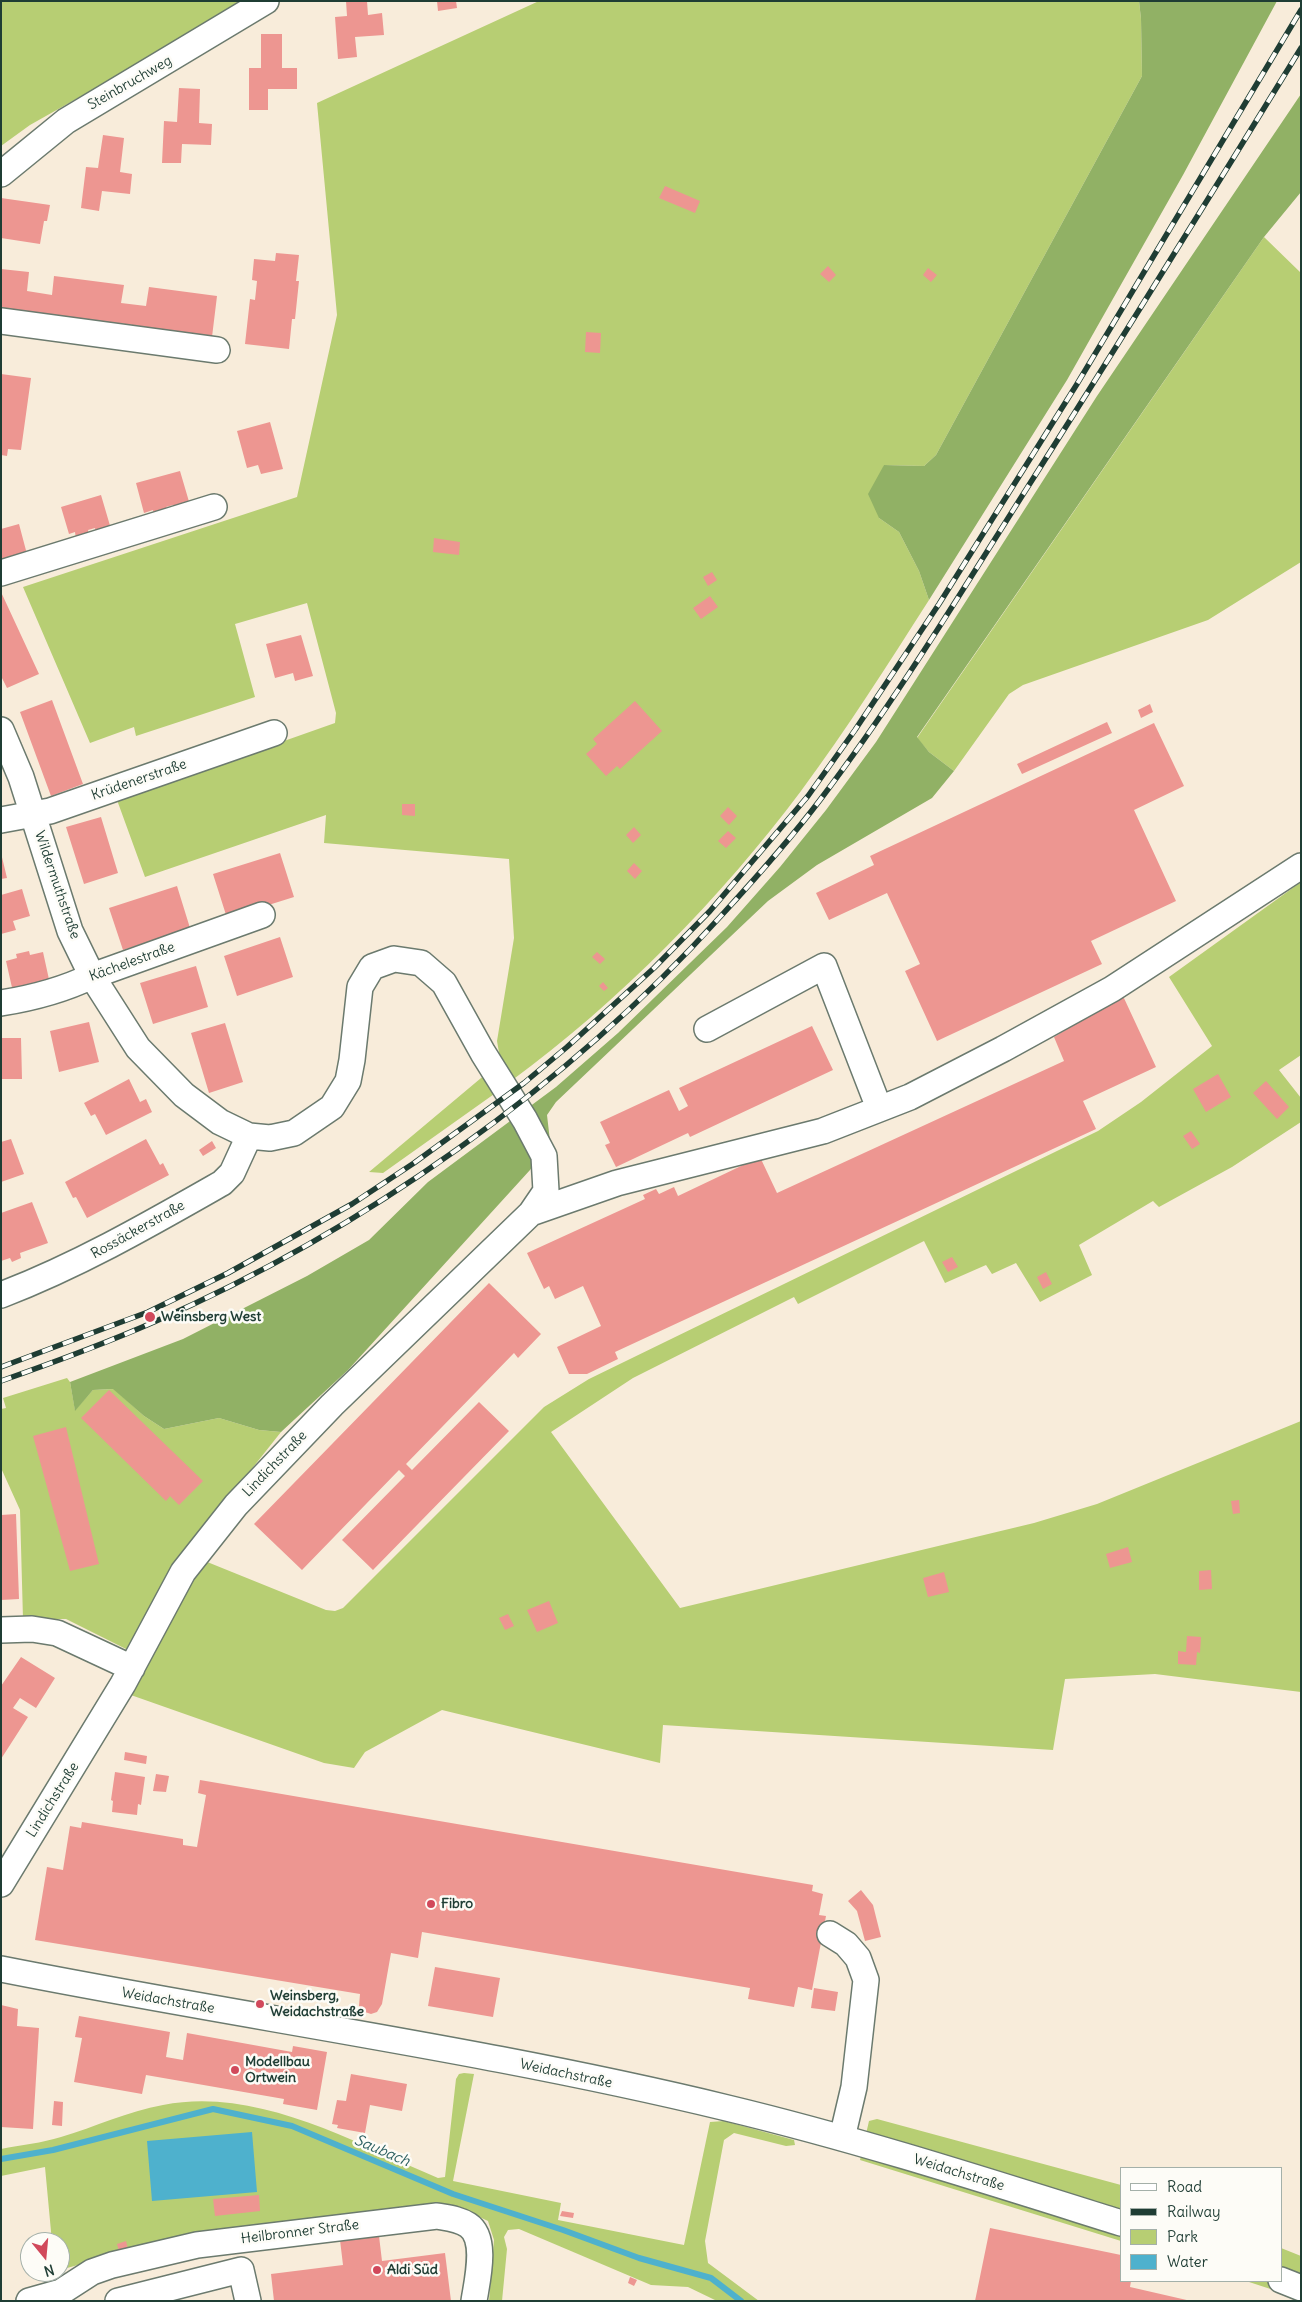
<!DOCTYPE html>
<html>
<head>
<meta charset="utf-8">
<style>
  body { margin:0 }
  #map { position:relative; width:1302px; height:2302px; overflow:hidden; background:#f8ecda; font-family:Delius,sans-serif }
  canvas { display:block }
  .frame { position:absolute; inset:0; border:2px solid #1f3d34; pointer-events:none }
  .legend { position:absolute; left:1120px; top:2167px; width:162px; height:115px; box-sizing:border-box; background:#fdfcf7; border:1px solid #a4b0a9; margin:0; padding:6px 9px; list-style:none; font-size:15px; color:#1f3d34 }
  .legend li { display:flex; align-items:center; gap:10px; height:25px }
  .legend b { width:25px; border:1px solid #a4b0a9 }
  .north { position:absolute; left:20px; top:2232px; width:50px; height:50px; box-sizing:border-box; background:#fdfcf7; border:1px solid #a4b0a9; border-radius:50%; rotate:163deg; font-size:14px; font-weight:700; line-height:20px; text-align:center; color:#1f3d34 }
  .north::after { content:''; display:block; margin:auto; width:18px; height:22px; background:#d1495b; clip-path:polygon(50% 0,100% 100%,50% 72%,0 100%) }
</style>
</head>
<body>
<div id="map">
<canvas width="1302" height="2302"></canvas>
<div class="frame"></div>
<ul class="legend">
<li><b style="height:6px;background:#fff"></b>Road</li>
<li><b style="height:6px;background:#1f3d34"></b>Railway</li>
<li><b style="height:14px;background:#b7ce73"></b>Park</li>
<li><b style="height:14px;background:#4eb1cd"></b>Water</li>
</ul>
<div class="north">N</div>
</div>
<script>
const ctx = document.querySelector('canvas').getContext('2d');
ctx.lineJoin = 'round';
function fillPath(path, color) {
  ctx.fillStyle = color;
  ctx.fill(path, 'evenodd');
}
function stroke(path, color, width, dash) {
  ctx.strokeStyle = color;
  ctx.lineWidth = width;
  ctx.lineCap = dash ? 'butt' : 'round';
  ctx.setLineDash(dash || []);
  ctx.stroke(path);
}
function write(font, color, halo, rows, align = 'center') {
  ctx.font = font + ' Delius,sans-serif';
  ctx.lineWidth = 5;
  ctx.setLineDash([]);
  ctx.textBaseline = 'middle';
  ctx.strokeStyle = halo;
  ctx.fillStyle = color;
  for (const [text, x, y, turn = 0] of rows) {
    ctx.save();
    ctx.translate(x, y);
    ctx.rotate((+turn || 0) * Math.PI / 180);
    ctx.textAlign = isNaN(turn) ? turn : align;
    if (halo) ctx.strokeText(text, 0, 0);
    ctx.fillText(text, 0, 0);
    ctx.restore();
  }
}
fillPath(new Path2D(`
  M1,1H245L218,19L30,125L1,146Z
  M539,1H1139L1141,19L1142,76L936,455L924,466L884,465L879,518L899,532L919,571L929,600C888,664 847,729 801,791C720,899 620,1001 511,1081L501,1064L497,1041L514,938L509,859L324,843L326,815L145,877L117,800L335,723L336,713L307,603L235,624L255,697L136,736L134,727L90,743L23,587L297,497L337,315L317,103Z
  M1264,237L1301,273V562L1208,620L1023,685L1009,694L954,771L929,752L917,738Z
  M1301,882V1055L1279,1070L1301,1098V1122L1232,1167L1159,1207L1153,1201L1079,1245L1092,1275L1040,1302L1016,1263L992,1274L986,1265L945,1283L924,1241L798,1304L794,1297L633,1378L551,1432L680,1608L1034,1523L1097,1504L1301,1421V1692L1155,1674L1065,1679L1053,1750L663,1725L660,1763L442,1710L365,1752L354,1768L324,1763L128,1694L148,1660L66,1619H23L20,1510L1,1468V1409L6,1408L3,1398L67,1378L70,1382L75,1410L93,1390L114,1389L144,1416L164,1429L219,1418L259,1430L281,1432L185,1553L326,1610L335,1611L343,1608L544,1407L589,1379L1098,1131L1141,1102L1212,1046L1169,977Z
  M487,1073L497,1092L383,1173L369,1172Z
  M464,2073L474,2074L453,2181L561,2203L558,2220L684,2245L710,2122L724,2121L794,2140L795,2145L786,2146L734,2133L724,2140L705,2241L708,2263L759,2301H717L688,2287L651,2285L519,2229L508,2230L504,2237L507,2249L502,2301H489L494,2240L488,2221L460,2208C326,2222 189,2232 60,2270V2242H52L45,2167L1,2176V2149C21,2145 42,2143 61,2137C95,2127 128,2111 163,2105C256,2086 354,2142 438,2178L445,2177L456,2079L459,2074Z
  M877,2119L1121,2185V2241L860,2160L869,2121Z
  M1281,2248L1301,2256V2299L1246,2281H1281Z`), '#b7ce73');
fillPath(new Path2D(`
  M1139,1H1277L1183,175L1067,380L929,600L919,571L899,532L879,518L868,494L884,465L924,466L936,455L1142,76L1141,19Z
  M1301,94V192L1264,237L917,737L929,752L954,771L932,798L817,865L768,901L556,1102L547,1115L550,1141L530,1170L348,1370L281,1432L259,1430L219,1418L164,1429L144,1416L113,1389L93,1390L75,1411L70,1382L183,1339L307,1276L369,1240L428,1182L556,1087L618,1033L727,927L780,867L826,810L876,742L1097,396Z`), '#91b165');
fillPath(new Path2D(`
  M252,2132L257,2192L152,2201L147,2141Z`), '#4eb1cd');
stroke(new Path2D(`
  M1,2159L53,2150L213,2109L292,2126L453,2194L563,2230L639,2258L711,2278L741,2301`), '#4eb1cd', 6);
fillPath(new Path2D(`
  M346,1H367L368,15L382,13L384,35L355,37L357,57L338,59L335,17L347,16Z
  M437,1H456L457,8L438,11Z
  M261,34H282V68H297V89H268V110H249V68H261Z
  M179,88L200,89L199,123L212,124L211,145L182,144L181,163H162L164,121L177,122Z
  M103,135L124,138L120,172L132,174L130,194L102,191L99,211L81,208L86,167L98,168Z
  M665,186L700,201L695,213L659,198Z
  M1,198L50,205L47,221H44L40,244L1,238Z
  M276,253L299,255L296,281H299L295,319H292L289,349L245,344L250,299L255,300L257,281L252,280L254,259L275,261Z
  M828,266L836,275L829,282L820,274Z
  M928,268L937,275L931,282L923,275Z
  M1,269L29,272L27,291L52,295L54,276L124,285L121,303L146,306L149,287L217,296L212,337L119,323V325L24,311V314L1,312Z
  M586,332L601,333L600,353L585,352Z
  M1,374L31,378L21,450L8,449L7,456L1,455Z
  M270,422L283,469L261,474L258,465L247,468L237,431Z
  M180,471L190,505L174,509L173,505L166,507L168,511L154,515L153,510L144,513L136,483Z
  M101,495L111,529L96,533L95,528L88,530L89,535L76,539L75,532L69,534L61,507Z
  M19,524L28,558L1,565V529Z
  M434,538L460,542L459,555L433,552Z
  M712,572L717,580L708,586L703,577Z
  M1,592L39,674L7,688L1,676Z
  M710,596L718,607L701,619L693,608Z
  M301,635L313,676L295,681L293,673L275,678L266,644Z
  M52,700L83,784L51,796L20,712Z
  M635,701L662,731L620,769L617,766L606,776L586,754L597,744L593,739Z
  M1150,704L1153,712L1141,718L1138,710Z
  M1107,722L1112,733L1022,774L1017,764Z
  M1154,723L1184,786L1134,810L1176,901L1091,941L1102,964L937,1041L905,971L920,964L887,893L829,920L816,893L874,865L870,856Z
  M402,804H415V816L402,815Z
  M728,807L737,816L729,825L720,816Z
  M101,817L118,873L84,884L66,827Z
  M634,827L641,835L633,843L626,835Z
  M728,831L736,838L726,848L718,841Z
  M1,853L7,878L1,879Z
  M280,853L294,897L227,918L213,874Z
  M634,863L642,871L635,879L627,871Z
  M177,886L190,928L123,950L109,908Z
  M22,889L30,916L13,921L16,930L1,934V895Z
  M280,937L293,977L237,996L224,956Z
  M29,951L30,955L43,952L50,984L13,992L6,961L17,958L16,954Z
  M597,952L605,959L600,964L592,957Z
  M196,966L208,1007L153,1024L140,983Z
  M603,982L608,988L604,991L599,986Z
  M1123,996L1156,1067L1083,1101L1096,1129L615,1352L618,1359L587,1374H569L557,1347L601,1326L583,1286L555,1299L549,1286L544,1289L527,1253L645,1199L643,1195L656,1189L659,1194L674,1187L678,1196L760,1157L777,1193L1064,1061L1054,1037Z
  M89,1022L99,1062L59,1072L50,1031Z
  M225,1023L243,1082L209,1093L191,1033Z
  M812,1026L833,1070L690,1137L688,1133L616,1167L605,1145L610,1143L600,1122L669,1090L679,1111L688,1106L679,1088Z
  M1,1038H21L22,1079H1Z
  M1218,1074L1231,1097L1206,1112L1193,1089Z
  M129,1079L140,1102L146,1099L152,1112L106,1135L95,1114L91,1116L84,1103Z
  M1266,1081L1289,1107L1277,1119L1253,1093Z
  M1191,1131L1200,1144L1192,1149L1183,1136Z
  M11,1139L24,1174L1,1182V1142Z
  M146,1139L160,1165L163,1163L169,1175L87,1218L76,1197L73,1198L65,1182Z
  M212,1141L216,1148L203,1156L199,1150Z
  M32,1202L48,1243L20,1253L21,1258L12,1262L10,1258L1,1261V1213Z
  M952,1257L958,1267L948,1272L942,1262Z
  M1046,1272L1052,1284L1043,1289L1037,1277Z
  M489,1283L541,1334L518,1358L514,1353L406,1464L412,1470L479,1402L509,1431L373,1570L342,1540L405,1476L399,1470L302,1570L254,1524Z
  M109,1390L203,1481L179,1505L170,1496L166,1501L81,1418Z
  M66,1427L99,1564L70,1571L33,1436Z
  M1239,1500L1240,1513L1233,1514L1231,1501Z
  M16,1514L19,1599L1,1600V1515Z
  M1128,1547L1132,1562L1110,1568L1106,1554Z
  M1211,1570L1212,1589L1199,1590V1571Z
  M944,1572L949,1592L928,1597L923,1578Z
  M549,1601L558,1623L537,1632L527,1610Z
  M508,1614L514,1626L505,1630L499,1618Z
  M1187,1636L1201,1637L1200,1653L1197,1652L1196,1665L1178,1664V1651L1186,1652Z
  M21,1657L55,1678L36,1708L20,1698L13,1708L28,1717L1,1759V1686Z
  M125,1752L147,1756L146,1764L124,1760Z
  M115,1772L145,1777L141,1805L138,1804L137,1815L112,1812L113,1801L111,1800Z
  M156,1774L169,1776L166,1792L153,1791Z
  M200,1780L813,1885L812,1891L823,1894L819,1915L826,1916L812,1990L798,1987L794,2007L748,1999L750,1988L422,1932L418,1958L391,1953L382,2004L377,2012L371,2014L362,2011L359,2006L360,1994L35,1940L47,1867L63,1870L70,1826L81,1828L82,1822L183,1839V1845L197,1847L206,1795L198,1793Z
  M861,1890L873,1905L881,1937L865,1941L857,1911L848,1901Z
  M435,1967L500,1978L493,2017L428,2006Z
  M814,1988L838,1992L835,2011L811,2008Z
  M1,2005L18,2009L17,2026L39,2028L33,2129L1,2127Z
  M79,2016L170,2032L166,2057L183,2060L187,2033L292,2052L293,2046L327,2052L317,2110L283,2104L284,2099L146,2075L142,2094L74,2082L82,2038L75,2037Z
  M351,2074L407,2084L402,2111L370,2105L365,2133L337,2128L338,2125L332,2124L337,2100L346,2101Z
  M54,2101L63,2102L62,2126L52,2125Z
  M259,2195L260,2211L215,2216L213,2199Z
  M562,2211L574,2213L573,2218L560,2216Z
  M990,2228L1121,2255V2281H1131L1130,2287L1191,2301H975Z
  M379,2236L382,2261L445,2253L451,2301H274L271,2274L343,2265L340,2240Z
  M126,2241L128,2249L119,2251L117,2244Z
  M630,2277L637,2280L634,2286L628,2283Z`), '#ed9691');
const minor = new Path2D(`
  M1,174L66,121L266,1
  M1,321L217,350
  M1,573L214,507
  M1,730L21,777L70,931L92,976L138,1048L184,1095L220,1122L249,1136L270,1138L294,1133L332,1107L348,1081L352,1060L360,987L372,967L394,959L421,963L444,983L483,1053L525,1120L544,1156L546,1191L531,1213L332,1405L236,1505L183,1572L123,1684L1,1884
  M1,820L50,811L274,733
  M1,1003C33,998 63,990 92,976L262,915
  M707,1029L824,966L879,1108
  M531,1213L617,1183L823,1131L910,1097L1003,1049L1112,989L1301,866
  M1,1295C79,1265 150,1224 222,1183L232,1173L249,1136
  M1,1630L32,1629L57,1633L132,1668
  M830,1934L846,1944L858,1958L866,1980L854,2087L842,2138
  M1,1969C243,2017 488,2050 727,2108C860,2140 990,2182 1121,2223
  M1281,2280L1301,2288
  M29,2301L61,2292L92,2272L112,2265L197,2245L437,2216C448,2218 459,2219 468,2225C488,2238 477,2281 474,2301
  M118,2301L241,2270L248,2301`);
stroke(minor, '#6b7a6e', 28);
stroke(minor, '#fff', 25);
const rail = new Path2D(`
  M1,1367L148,1312L228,1273L352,1204L414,1163L524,1083L567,1047L654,968L710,911L808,796L855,730L939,604L1077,384L1301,10
  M1,1381C52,1363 104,1344 154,1322C362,1231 568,1086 720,917C754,880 789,841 820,800C893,704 957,599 1022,496C1116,348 1209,198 1301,48`);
stroke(rail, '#1f3d34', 5.5);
stroke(rail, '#fdfcf7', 4, [11]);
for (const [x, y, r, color] of [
  [150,1317,6,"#d1495b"],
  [431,1904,5,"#d1495b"],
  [260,2004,5,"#d1495b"],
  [235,2070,5,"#d1495b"],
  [377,2270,5,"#d1495b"]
]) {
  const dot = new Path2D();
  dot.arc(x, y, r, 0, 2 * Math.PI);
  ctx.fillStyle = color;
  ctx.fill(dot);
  stroke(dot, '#fdfcf7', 2);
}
write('14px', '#1f3d34', '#fdfcf7', [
  ["Steinbruchweg",130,83,-30],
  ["Krüdenerstraße",139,780,-19],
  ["Wildermuthstraße",57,885,71],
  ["Kächelestraße",132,962,-20],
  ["Rossäckerstraße",138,1230,-29],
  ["Lindichstraße",275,1464,-46],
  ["Lindichstraße",53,1800,-58],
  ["Weidachstraße",168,2001,10],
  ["Weidachstraße",566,2074,12],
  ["Weidachstraße",959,2173,17],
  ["Heilbronner Straße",300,2232,-7]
]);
write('bold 14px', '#1f3d34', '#fdfcf7', [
  ["Weinsberg West",161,1317],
  ["Fibro",441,1904],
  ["Weinsberg,",270,1996],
  ["Weidachstraße",270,2012],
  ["Modellbau",245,2062],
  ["Ortwein",245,2078],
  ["Aldi Süd",387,2270]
], 'left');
write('italic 15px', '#2d6062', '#fdfcf7', [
  ["Saubach",382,2151,23]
]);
</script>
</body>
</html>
